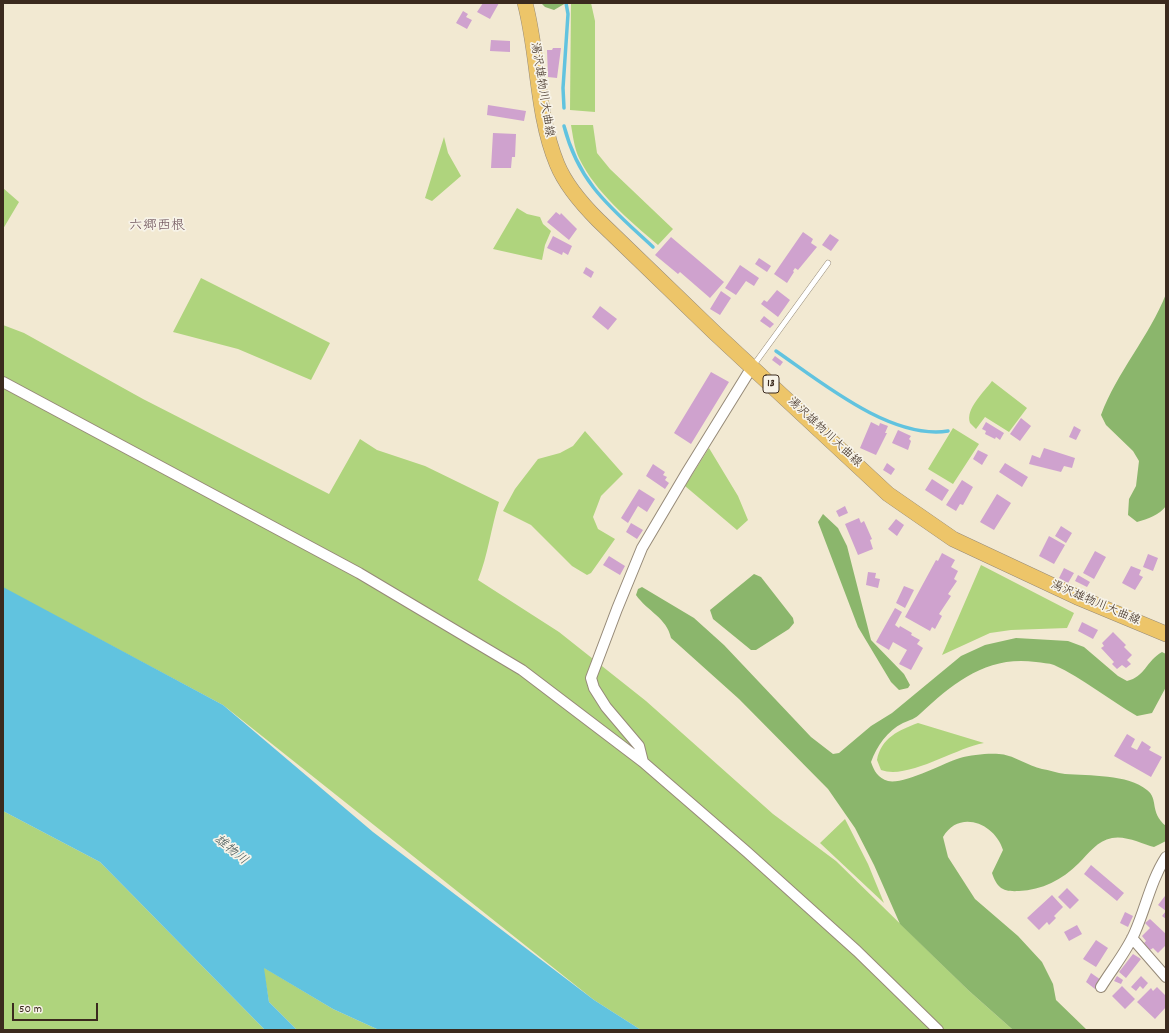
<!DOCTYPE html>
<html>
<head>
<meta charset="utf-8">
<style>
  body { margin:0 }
  #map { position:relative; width:1169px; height:1033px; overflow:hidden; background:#f2e9d2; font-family:Dekko,sans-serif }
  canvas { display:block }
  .frame { position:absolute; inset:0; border:4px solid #3b2a1e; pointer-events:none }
  .scale { position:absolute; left:12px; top:1003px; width:86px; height:18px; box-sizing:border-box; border:2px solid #3b2a1e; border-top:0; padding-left:5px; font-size:12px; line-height:14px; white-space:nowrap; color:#3b2a1e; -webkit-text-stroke:3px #f7f3e8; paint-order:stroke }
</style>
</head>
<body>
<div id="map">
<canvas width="1169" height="1033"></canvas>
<div class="frame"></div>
<div class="scale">50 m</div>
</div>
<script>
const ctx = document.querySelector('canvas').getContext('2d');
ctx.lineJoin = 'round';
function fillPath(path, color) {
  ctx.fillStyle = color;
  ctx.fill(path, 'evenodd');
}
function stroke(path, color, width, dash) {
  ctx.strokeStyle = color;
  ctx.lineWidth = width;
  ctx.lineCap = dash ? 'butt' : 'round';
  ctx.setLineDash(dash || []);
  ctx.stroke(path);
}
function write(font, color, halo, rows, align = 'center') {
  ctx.font = font + ' Dekko,"Klee One",sans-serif';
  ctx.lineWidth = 3.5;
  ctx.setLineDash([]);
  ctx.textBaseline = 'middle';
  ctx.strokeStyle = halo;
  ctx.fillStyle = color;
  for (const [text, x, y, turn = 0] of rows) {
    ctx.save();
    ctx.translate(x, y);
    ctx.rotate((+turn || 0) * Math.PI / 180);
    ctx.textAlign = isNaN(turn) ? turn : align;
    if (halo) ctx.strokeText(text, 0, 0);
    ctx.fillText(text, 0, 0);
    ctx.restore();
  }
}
fillPath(new Path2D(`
  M574,3H591L595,21V112L570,110L571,4Z
  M571,125H593L597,153L610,169L673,229L658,245C629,220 596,193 579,158C574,147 573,136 571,125Z
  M444,137L448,153L461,176L432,201L425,198Z
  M3,188L19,202L3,229Z
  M517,208L527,214L540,217L543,224L551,231L545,245L542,260L493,249Z
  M201,278L330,343L311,380L238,349L173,332Z
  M3,325L24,333L143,399L329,494L360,439L377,450L425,466L499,502C491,528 488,555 478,580L559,632L646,701L773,814L836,861L968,990L1013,1030H641L594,1000L223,705L3,588Z
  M992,381L1027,408L1009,432L985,417L976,429L970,423C965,409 984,392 992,381Z
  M953,428L979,444L953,484L928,469Z
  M585,431L623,474L601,496L593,517L598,529L615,539L591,573L587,575L572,566L531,525L503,511L515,489L538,459L560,453L573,446Z
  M709,448L738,496L748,520L737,530L685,486Z
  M981,565L1074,613L1067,628L1011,630L990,633L942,655Z
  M918,723L984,743C955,748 908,780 881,770L877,760C881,738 899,730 918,723Z
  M3,811L100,862L265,1030H3Z
  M845,819L868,864L884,903L820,843Z
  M263,967L333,1009L379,1030H297L269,1002Z`), '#afd47d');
fillPath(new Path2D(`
  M541,3H566L554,10L545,7Z
  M1166,294V506C1159,515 1148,519 1137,522L1128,515L1129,499L1136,486L1139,461L1133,451L1106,425L1101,415C1117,372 1149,337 1166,294Z
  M823,514L838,528L847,546L871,640L904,674L910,685L908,688L899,690L891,682L858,627L818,522Z
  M754,574L761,577L793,618L794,623L789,629L756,650H751L713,619L710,610Z
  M642,587L694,618L724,645L811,737L833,754L839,753L871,726L892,713L961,656L985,645L1016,638L1068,641L1084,647L1118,676L1127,681C1145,677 1146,661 1162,652L1166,654V687L1152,713L1137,716C1109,700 1083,678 1054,665C1049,663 1042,663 1036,662C988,655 954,682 921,713C915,719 910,720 903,723C887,731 877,746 871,762C874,771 878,778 888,781C903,785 944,763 960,758C971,755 988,753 999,754C1011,754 1029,766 1042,769C1049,770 1057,773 1065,774C1089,776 1128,774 1147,790C1159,799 1149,812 1166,826V841L1154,847C1143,844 1125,835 1112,838C1097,841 1089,853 1079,863C1062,880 1042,890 1019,891C1003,892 997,888 992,873L1003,850C995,823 959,809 943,837L948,857L975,899L1018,936L1042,962L1053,984L1056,1000L1087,1030H1013L968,990L900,924L874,865L855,828L828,789L739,699L671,638C667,618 647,611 636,595L638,589Z`), '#8bb66c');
fillPath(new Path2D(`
  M3,587L223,705L373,832L594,1000L641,1030H379L333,1009L264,968L269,1002L297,1030H265L100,862L3,811Z`), '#61c3df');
stroke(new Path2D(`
  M564,108L563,88L568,14L566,3
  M564,126C579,184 611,208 653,247
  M776,351C821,382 891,440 948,431`), '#61c3df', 3.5);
fillPath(new Path2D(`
  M483,3H499L490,19L477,12Z
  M463,11L468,14L466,17L472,20L467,29L456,23Z
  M491,40L510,41V52L490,51Z
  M553,48H561L557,78L548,77L547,50H552Z
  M488,105L526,111L524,121L487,115Z
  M493,133L516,134L515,157H512L511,168H491Z
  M556,212L560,215L561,213L577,229L569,240L547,222Z
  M803,232L813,239L811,243L817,247L798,270L795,268L793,271L794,272L787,283L774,274Z
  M830,234L839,240L831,251L822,245Z
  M553,236L572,246L568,255L563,252L562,255L547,248Z
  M671,237L724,282L710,298L680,272L678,274L655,255Z
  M759,258L771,266L767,272L755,264Z
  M740,265L759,278L754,286L746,281L736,295L725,288Z
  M586,267L594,272L591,278L583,273Z
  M777,290L790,300L778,317L761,304L764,300L767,302Z
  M721,291L731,298L720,315L710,309Z
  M600,306L617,319L608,330L592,317Z
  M764,316L774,324L770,328L760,321Z
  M775,356L783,362L780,366L772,360Z
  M711,372L729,382L691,444L674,433Z
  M1021,418L1031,426L1020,441L1010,434Z
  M871,422L879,426L880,423L888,426L885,433H887L876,455L860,448Z
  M986,422L1004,433L1000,440L996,437L995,439L985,434L986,431L982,429Z
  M1074,426L1081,430L1076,440L1069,437Z
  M898,430L911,436L909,439L911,441L908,450L892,443Z
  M1044,448L1075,458L1072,468L1064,466L1061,472L1029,464L1032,455L1040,458Z
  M978,450L988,455L982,465L973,459Z
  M887,463L895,469L891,475L883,470Z
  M1005,463L1028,477L1022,487L999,472Z
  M653,464L665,472L663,475L667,477L665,480L669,483L665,489L646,476Z
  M932,479L949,490L942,501L925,490Z
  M962,480L973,487L963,505L960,504L956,511L946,505Z
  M639,489L655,499L647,512L638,506L628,523L621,518Z
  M997,494L1011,503L994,530L980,522Z
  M845,506L848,513L839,517L836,511Z
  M859,518L861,523L864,521L872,539L870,540L873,549L858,555L845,524Z
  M896,519L904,525L897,536L888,529Z
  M631,523L643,530L637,539L626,532Z
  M1061,526L1072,533L1066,543L1055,536Z
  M1049,536L1065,545L1054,564L1039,556Z
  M1095,551L1106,557L1094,579L1083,573Z
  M942,553L955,560L951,567L958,571L954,579L957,581L948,594L951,596L939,614L942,616L935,629L932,627L930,631L905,617L936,560L938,561Z
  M1148,554L1158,558L1153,571L1143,567Z
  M609,556L625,566L620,575L603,565Z
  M1131,566L1141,570L1139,575L1143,577L1135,590L1122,583Z
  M1064,568L1074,573L1068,583L1059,578Z
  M868,572L876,573L875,578L880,579L878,588L866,585Z
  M1078,575L1090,582L1087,587L1075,581Z
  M904,586L914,590L905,608L896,603Z
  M895,608L902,612L895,625L899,628L900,626L912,633L911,635L920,640L917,644L923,648L911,670L899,664L907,650L893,642L889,650L876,642Z
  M1082,622L1098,630L1093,639L1078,631Z
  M1113,632L1126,645L1124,647L1132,655L1127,660L1131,664L1126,668L1122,665L1117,669L1112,664L1114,662L1101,648L1104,646L1102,643Z
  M1127,734L1135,739L1131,747L1137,750L1142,741L1151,747L1149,750L1162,757L1151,777L1114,756Z
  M1091,865L1124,893L1117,901L1084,874Z
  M1067,888L1079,900L1070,909L1058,897Z
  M1052,895L1063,907L1054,916L1056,918L1049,925L1047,922L1039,930L1027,918Z
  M1165,896L1166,897V919L1162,916L1166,911L1158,905Z
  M1125,912L1133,916L1128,927L1120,923Z
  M1150,919L1166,934V945L1158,953L1153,948L1150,950L1144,943L1146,941L1142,936L1150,928L1145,923Z
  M1077,925L1082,934L1069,941L1064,932Z
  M1096,940L1108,948L1096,967L1083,959Z
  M1133,954L1141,959L1126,978L1119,972Z
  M1091,973L1101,980L1095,989L1086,982Z
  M1117,976L1123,980L1121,984L1114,981Z
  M1141,976L1148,983L1143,989L1140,986L1136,991L1131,987Z
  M1122,986L1135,999L1125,1009L1112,996Z
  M1157,987L1166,996V1007L1155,1019L1137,1002L1151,988L1153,991Z`), '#cfa2ce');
const service = new Path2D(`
  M753,366L828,263`);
const minor = new Path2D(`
  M3,382L359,573L522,670L643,762L747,852L857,951L938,1030
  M643,762L639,746L606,707L594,688L591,678L617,609L642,548L687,472L752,367
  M1132,938L1166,977
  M1101,987C1112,969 1127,951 1135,932C1146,907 1151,880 1166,857`);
const primary = new Path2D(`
  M525,3C539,56 536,113 557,164C566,186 582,204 598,220L715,333L888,494L953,539L1077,597L1166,634`);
stroke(service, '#968a78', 6);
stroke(minor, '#968a78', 12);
stroke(primary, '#968a78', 16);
stroke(service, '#fff', 5);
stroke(minor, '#fff', 10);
stroke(primary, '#edc569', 15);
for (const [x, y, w] of [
  [771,384,16]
]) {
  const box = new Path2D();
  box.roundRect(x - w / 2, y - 9, w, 18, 3);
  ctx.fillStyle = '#f7f3e8';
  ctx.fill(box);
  stroke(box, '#3b2a1e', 1);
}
write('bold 11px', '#3b2a1e', null, [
  ["13",771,384]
]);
write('12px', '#3b2a1e', '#f7f3e8', [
  ["湯沢雄物川大曲線",541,90,81],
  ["湯沢雄物川大曲線",824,433,43],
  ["湯沢雄物川大曲線",1095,604,23]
]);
write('italic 13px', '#465858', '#f7f3e8', [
  ["雄物川",230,851,39]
]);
write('14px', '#6f545c', '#f7f3e8', [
  ["六郷西根",157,227]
]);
</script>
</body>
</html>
